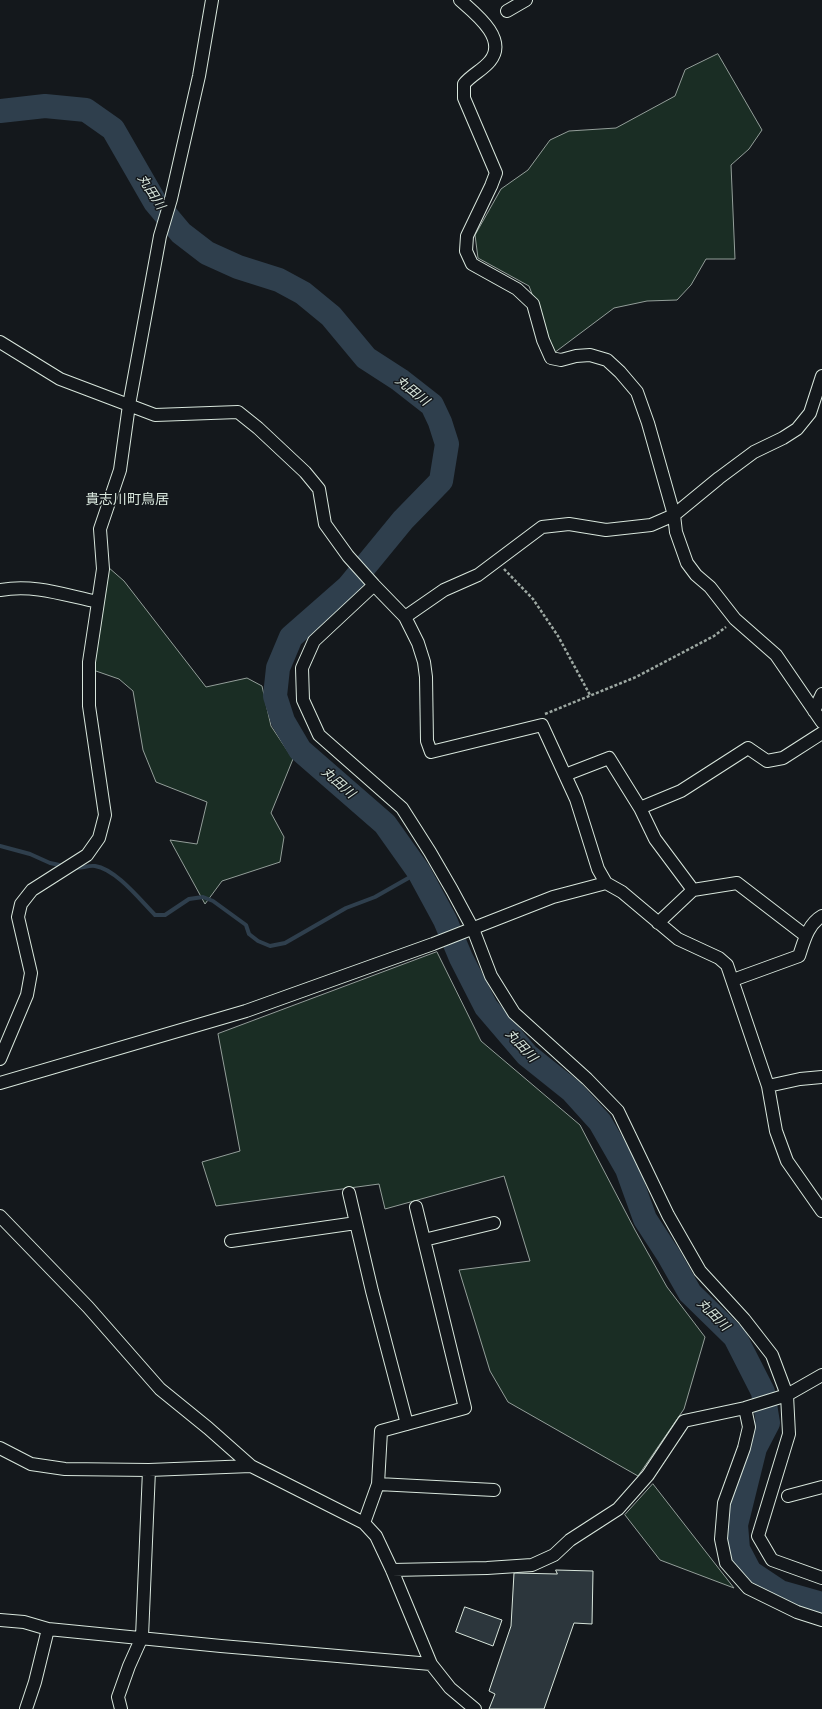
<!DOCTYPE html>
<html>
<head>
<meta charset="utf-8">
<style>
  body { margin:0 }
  canvas { display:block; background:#14181c }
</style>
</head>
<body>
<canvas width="822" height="1709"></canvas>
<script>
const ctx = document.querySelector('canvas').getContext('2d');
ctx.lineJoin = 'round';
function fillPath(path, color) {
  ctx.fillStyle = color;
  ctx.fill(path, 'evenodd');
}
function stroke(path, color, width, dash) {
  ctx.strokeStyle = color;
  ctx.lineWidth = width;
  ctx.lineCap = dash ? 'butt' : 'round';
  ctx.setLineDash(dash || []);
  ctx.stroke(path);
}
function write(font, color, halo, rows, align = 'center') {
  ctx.font = font + ' "Work Sans","Noto Sans JP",sans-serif';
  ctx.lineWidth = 3;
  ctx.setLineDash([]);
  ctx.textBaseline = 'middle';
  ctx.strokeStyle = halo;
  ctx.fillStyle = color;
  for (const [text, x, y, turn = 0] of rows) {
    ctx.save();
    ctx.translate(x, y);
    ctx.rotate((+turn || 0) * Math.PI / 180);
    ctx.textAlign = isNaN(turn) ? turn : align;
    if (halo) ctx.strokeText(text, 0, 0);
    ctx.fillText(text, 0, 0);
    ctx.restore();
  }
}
const green = new Path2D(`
  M718,54L762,130L749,149L731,165L735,259H706L691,285L677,300L647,301L614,308L554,353L529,286L478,258L475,235L501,189L528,170L550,140L569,131L616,128L675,96L685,70Z
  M108,567L124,581L206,687L247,678L262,686L271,726L293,759L271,813L284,837L280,862L222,881L205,904L170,840L197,844L207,802L156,782L143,750L133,691L119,679L93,670Z
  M437,952L481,1041L580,1125L635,1230L667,1287L705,1337L684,1409L638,1476L508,1402L490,1371L459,1270L530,1261L504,1176L385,1209L379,1184L216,1206L202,1162L240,1151L218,1034Z
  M653,1484L734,1588L660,1560L625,1515Z`);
fillPath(green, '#1a2d24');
stroke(green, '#939e99', 1);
stroke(new Path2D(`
  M0,846L30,854L50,863L64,866
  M73,868C80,869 88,865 95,866C116,869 141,901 155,915H165L189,899L203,897L213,901L246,925L249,934L258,941L270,946L285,943L346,908L375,897L419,872`), '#2f3f4d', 4);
stroke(new Path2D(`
  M0,111L45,106L86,110L113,129L155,202L181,233L207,253L238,267L279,280L303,293L331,316L366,358L400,380L432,405L440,422L447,444L441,481L403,520L348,587L291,637L278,668L275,696L283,721L300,750L385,824L419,872L445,920L461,958L486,1007L527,1055L572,1091L600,1122L627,1169L645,1219L669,1256L690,1293L735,1337L763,1392L768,1423L755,1448L736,1525L738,1549L750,1572L780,1592L822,1604`), '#2f3f4d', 24);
const building = new Path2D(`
  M556,1570L593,1571L592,1624L574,1623L544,1709H489L495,1694L489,1691L511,1626L514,1573L557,1574Z
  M465,1607L502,1620L493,1646L456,1632Z`);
fillPath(building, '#2c363c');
stroke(building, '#d8e6dc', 1);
const minor = new Path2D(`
  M460,0C476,14 508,39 490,61C483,70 471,75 464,84V98L496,173L491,186L467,236L466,251L472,264L517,289L533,304L543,340L551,358L561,360L576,356L590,355L607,360L620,372L637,392L648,423L674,515L676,532L687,563L696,575L710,587L735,619L776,655L822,722
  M507,11L526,0
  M0,342L60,379L155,415L238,412L258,428L305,472L319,489L325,524L348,556L374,585L405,617L418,643L424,662L426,677L427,741L431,752L542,725L576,799L598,869L606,883L622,892L678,939L719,958L727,965L768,1086L776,1131L787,1161L822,1211
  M374,585L314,641L302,668L303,700L319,735L402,808L430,852L452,890L473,929L491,976L514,1013L587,1079L618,1111L668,1215L700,1271L744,1319L772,1355L787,1395L789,1434L758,1536L772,1560L822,1578
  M0,590C35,584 64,595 98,602
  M405,617L444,590L478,575L542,527L569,524L606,530L651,525L674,515L719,478L754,452L783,438L797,429L810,413L822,376
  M814,711L822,694
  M565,775L609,758L640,808L681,791L748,748L767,761L783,758L822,733
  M640,808L655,839L693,890
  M658,923L693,890L737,883L806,936
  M733,980L799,956C804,941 808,924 822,916
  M0,1059L27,995L31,973L18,917L21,904L32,890L87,855L99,838L105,815L89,706V662L103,569L100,529L120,470L129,405L160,236L171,199L199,76L212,0
  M0,1083L246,1011L433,944L553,897L606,883
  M768,1086L800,1079L822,1077
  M349,1193L372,1291L407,1424
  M0,1216L88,1307L160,1389L208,1428L251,1466L364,1523L376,1536L392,1570L431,1664L450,1688L475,1709
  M424,1240L494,1223
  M231,1241L356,1223
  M745,1408L749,1427L744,1448L724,1503L721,1539L726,1563L748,1588L797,1612L822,1620
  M0,1448L31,1464L65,1469L149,1470L251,1466
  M378,1484L494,1490
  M788,1496L822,1487
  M364,1523L378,1484L381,1431L465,1408L416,1207
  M392,1570L487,1568L532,1565L554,1555L570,1540L618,1509L648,1475L684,1421L745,1408L787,1395L822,1375
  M0,1620L24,1622L48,1629L221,1646L431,1664
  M26,1709L35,1682L48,1629
  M121,1709L118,1697L129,1666L142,1637L149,1470`);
stroke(minor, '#d8e6dc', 14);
stroke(new Path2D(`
  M504,569L533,599L558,636L590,695
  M545,714L636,677L714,636L726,627`), '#9da8a2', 2.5, [3, 2]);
stroke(minor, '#14181c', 12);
write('italic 13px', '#d8e6dc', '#14181c', [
  ["丸田川",151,192,57],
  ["丸田川",412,391,39],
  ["丸田川",338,783,41],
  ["丸田川",521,1046,47],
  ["丸田川",713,1315,45]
]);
write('14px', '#d8e6dc', '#14181c', [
  ["貴志川町鳥居",127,500]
]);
</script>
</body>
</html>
